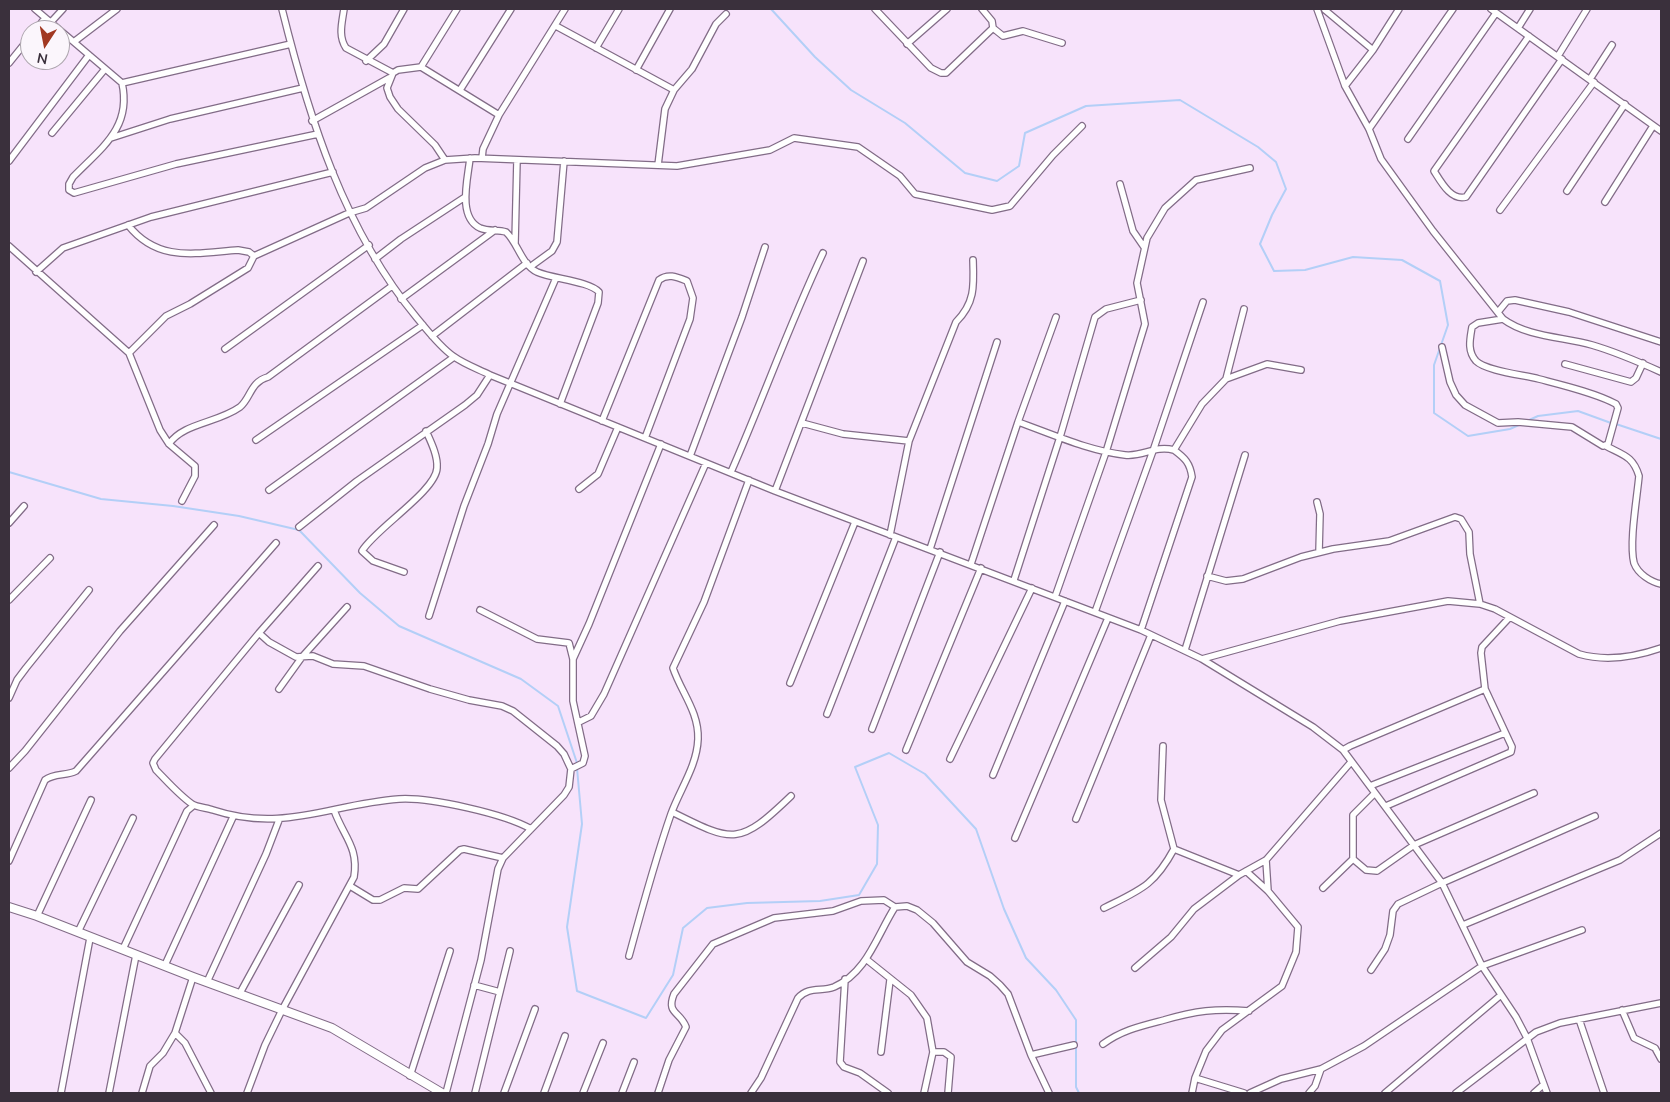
<!DOCTYPE html>
<html>
<head>
<meta charset="utf-8">
<style>
  body { margin:0 }
  #map { position:relative; width:1670px; height:1102px; overflow:hidden; background:#f7e3fb; font-family:Mulish,sans-serif }
  canvas { display:block }
  .frame { position:absolute; inset:0; border:10px solid #3a303c; pointer-events:none }
  .north { position:absolute; left:20px; top:20px; width:50px; height:50px; box-sizing:border-box; background:#fbf6fc; border:1px solid #aea7af; border-radius:50%; rotate:191deg; font-size:14px; font-weight:700; line-height:20px; text-align:center; color:#3a303c }
  .north::after { content:''; display:block; margin:auto; width:18px; height:22px; background:#a13822; clip-path:polygon(50% 0,100% 100%,50% 72%,0 100%) }
</style>
</head>
<body>
<div id="map">
<canvas width="1670" height="1102"></canvas>
<div class="frame"></div>
<div class="north">N</div>
</div>
<script>
const ctx = document.querySelector('canvas').getContext('2d');
ctx.lineJoin = 'round';
function stroke(path, color, width, dash) {
  ctx.strokeStyle = color;
  ctx.lineWidth = width;
  ctx.lineCap = dash ? 'butt' : 'round';
  ctx.setLineDash(dash || []);
  ctx.stroke(path);
}
stroke(new Path2D(`
  M771,9L815,57L851,90L905,123L965,173L997,181L1019,166L1025,133L1086,106L1180,100L1258,147L1276,162L1286,189L1272,215L1260,244L1274,271L1305,270L1353,257L1402,260L1440,281L1448,325L1434,365V413L1468,436L1510,429L1521,424
  M1527,421L1538,416L1578,411L1611,423
  M1616,424L1661,439
  M9,472L101,499L173,506L239,516L299,530L360,593L399,626L521,679L558,706L577,763
  M577,768L582,824L567,927L577,991L646,1018L673,975L683,928L707,908L747,903L820,901L859,895L877,864L878,825L855,767L889,753L925,774L976,829L1004,909L1026,958L1056,990L1076,1020V1087L1079,1093`), '#b3cff7', 2);
const street = new Path2D(`
  M35,9L122,83C132,128 101,148 73,177L69,184V190L74,193L176,164L318,134
  M282,9C309,118 344,230 417,318C428,331 439,346 453,356C464,364 478,369 490,375L775,491L1141,630L1202,659L1313,727L1343,750L1442,883L1482,966L1516,1017L1527,1038L1547,1093
  M344,9C342,23 338,36 346,48L393,73
  M875,9L931,68L941,73H946L993,28
  M982,9L992,21L993,28L1003,36L1023,31L1062,43
  M1317,9L1345,86L1369,129L1381,159L1433,231L1503,319C1527,337 1564,337 1592,345C1616,352 1639,362 1661,372
  M1491,9L1661,131
  M1325,10L1373,50
  M51,22L63,9
  M556,26L674,90
  M1518,28L1530,9
  M36,30L45,18
  M1529,36L1434,171C1441,182 1451,201 1466,197L1562,59
  M75,41L117,9
  M907,44L947,9
  M596,48L619,9
  M1558,56L1587,9
  M366,61L384,44L404,9
  M9,63L30,37
  M421,67L499,115
  M636,70L670,9
  M1590,79L1612,45
  M122,83L291,44
  M1345,86L1373,50L1399,9
  M460,90L511,9
  M312,121L389,78
  M1369,129L1453,9
  M52,133L105,69
  M111,138L170,119L303,88
  M1408,139L1496,13
  M470,158C468,178 457,217 480,228C489,232 498,229 506,232C518,243 521,264 537,272C553,279 589,281 599,292L598,303L560,404
  M482,158L483,149L499,115L565,9
  M445,160L435,145L398,109L390,97L387,88L393,73L398,70L421,67L457,9
  M9,161L89,55
  M658,165L665,109L674,90L692,69L716,24L726,14
  M1120,184L1133,231L1144,247
  M1567,191L1625,104
  M1605,202L1653,126
  M1500,210L1594,82
  M128,225C158,263 196,253 238,250L249,252L254,256
  M515,243L517,160
  M9,246L129,353L160,430L169,444L195,466V476L182,501
  M375,259L401,239L465,197
  M530,267L552,251L557,242L564,161
  M36,272L63,248L151,217L333,172
  M401,299L495,230
  M1498,312L1507,301L1515,300L1569,312L1661,342
  M432,336L527,263
  M1442,347L1450,382L1456,395L1465,405L1498,423L1518,422L1572,427L1603,446L1608,444L1618,408L1616,404C1596,393 1562,385 1539,379C1524,375 1486,371 1476,361C1467,351 1470,339 1472,327L1478,323L1503,319
  M225,349L369,245
  M129,353L166,316L190,304L248,268L254,256L349,213L366,208L425,168L445,160L475,158L677,166L770,150L794,138L858,147L900,176L915,194L992,210L1010,206L1053,155L1082,126
  M1565,364L1631,382L1636,378L1643,363
  M1226,379L1267,364L1301,370
  M602,421L659,280C668,273 677,277 687,281L693,298L690,319L645,438
  M1018,422C1052,434 1089,451 1125,455C1144,457 1154,445 1174,450L1202,404L1226,379L1244,309
  M802,423L843,434L909,441
  M256,440L423,325
  M169,444C183,423 218,423 240,407C251,398 250,382 268,377L392,286
  M1606,446C1623,455 1633,456 1639,476C1637,498 1629,543 1634,563C1638,574 1651,582 1661,584
  M690,456L742,317L765,247
  M731,472C763,399 789,325 823,253
  M579,489L598,474L618,427
  M269,490L454,357
  M775,491L863,261
  M1317,502L1320,514L1319,552
  M9,523L24,506
  M299,527L357,481L465,405L477,395L490,375
  M890,535L909,441L956,322C975,303 974,286 973,260
  M930,549L997,342
  M971,564L1018,422L1056,317
  M318,566L259,633L155,759L153,763L156,770C167,781 179,795 192,804C196,807 207,808 213,810C283,833 331,804 399,799C430,797 505,814 531,829
  M404,572L373,561L362,551C375,529 436,491 437,468C438,456 431,442 426,431
  M1207,576L1226,581L1243,579L1301,557L1333,549L1389,541L1455,517L1461,519L1469,532L1470,554L1480,604
  M1014,580L1060,437L1095,317L1106,309L1141,300
  M1055,597L1106,452L1145,324L1137,283L1147,238L1165,208L1196,180L1250,168
  M9,600L50,558
  M480,610L537,639L569,643L573,659V701L585,756L583,763L571,769
  M1095,612L1154,448L1203,302
  M429,616L464,506L488,444L497,414L556,278
  M1141,630L1192,477C1190,463 1185,458 1174,450
  M259,633L269,642L296,657L313,656L333,664L364,666L430,689L469,700L502,706L513,711L557,746L564,754L571,769L569,787L564,795L503,858L498,869L481,960L446,1093
  M1185,650L1245,455
  M573,659L589,624L661,444
  M1202,659L1340,621L1448,601L1480,604L1495,609L1579,654C1607,662 1635,657 1661,648
  M790,683L855,522
  M279,689L302,657L347,607
  M9,698L17,680L26,668L89,590
  M827,714L896,537
  M579,722L591,716L604,694L706,463
  M872,729L940,552
  M906,750L981,568
  M1343,750L1350,746L1485,689L1481,653L1482,647L1509,618
  M950,759L1032,588
  M9,768L25,751L120,631L214,525
  M993,775L1065,601
  M1370,786L1505,733
  M1386,806L1511,752L1512,747L1485,689
  M672,812C734,843 739,846 791,796
  M1076,819L1151,635
  M1015,838L1108,618
  M1174,849L1239,875
  M1353,859L1366,870L1377,871L1414,845L1534,793
  M1266,860L1268,891
  M9,861L45,780C54,773 66,776 76,771L276,543
  M350,886L373,900H380L404,888L418,889L460,850L464,849L503,858
  M1323,888L1353,859V815L1375,793
  M1104,908C1140,890 1154,886 1174,849L1161,800L1163,746
  M37,916L91,800
  M1463,925L1620,860L1661,833
  M78,932L133,818
  M123,949L187,811L193,806
  M629,956C642,908 655,860 671,814C680,789 697,766 698,739C699,712 681,692 673,668L704,602L749,480
  M866,959L911,995L927,1018L933,1052L924,1093
  M165,965L233,817
  M1135,968L1171,937L1194,909L1239,875L1266,860L1351,762
  M1371,970L1385,949L1390,935L1393,911L1398,904L1442,883L1595,816
  M845,979L840,1062L844,1067L860,1073L888,1093
  M207,982L266,854L279,820
  M474,985L500,992
  M240,993L299,885
  M1622,1010L1634,1038L1655,1048L1661,1059
  M1579,1019L1604,1093
  M175,1033L185,1043L211,1093
  M1103,1044C1122,1030 1141,1026 1164,1020C1195,1011 1216,1008 1249,1011
  M881,1052L890,980
  M933,1052H944L951,1057L948,1093
  M1031,1055L1049,1093
  M410,1076L450,951
  M1195,1078L1244,1093
  M61,1093L90,938
  M109,1093L136,955
  M142,1093L150,1066L163,1053L175,1033L193,977
  M247,1093L265,1045L282,1010L354,877C359,847 343,836 334,810
  M475,1093L510,951
  M504,1093L535,1009
  M544,1093L565,1036
  M583,1093L603,1043
  M622,1093L634,1062
  M658,1093L669,1060L686,1027C680,1011 666,1014 674,994L713,944L774,918L833,911L861,901L884,900L895,907
  M751,1093L761,1078L798,998C809,986 821,992 834,987C867,973 877,935 895,907L907,906L917,910L933,923L967,962L990,976L1000,985L1008,994L1031,1055L1074,1045
  M1192,1093L1195,1078L1206,1051L1222,1030L1282,986L1296,952L1298,927L1268,891L1246,871
  M1250,1093L1281,1079L1321,1069L1364,1046L1482,966L1582,930
  M1309,1093L1315,1086L1321,1069
  M1385,1093L1501,995
  M1456,1093L1536,1032L1560,1023L1661,1003
  M1534,1093L1543,1085`);
const secondary = new Path2D(`
  M9,907L37,916L193,977L332,1028L442,1093`);
stroke(street, '#826c87', 8);
stroke(secondary, '#826c87', 10);
stroke(street, '#fff', 5.5);
stroke(secondary, '#fff', 8);
</script>
</body>
</html>
